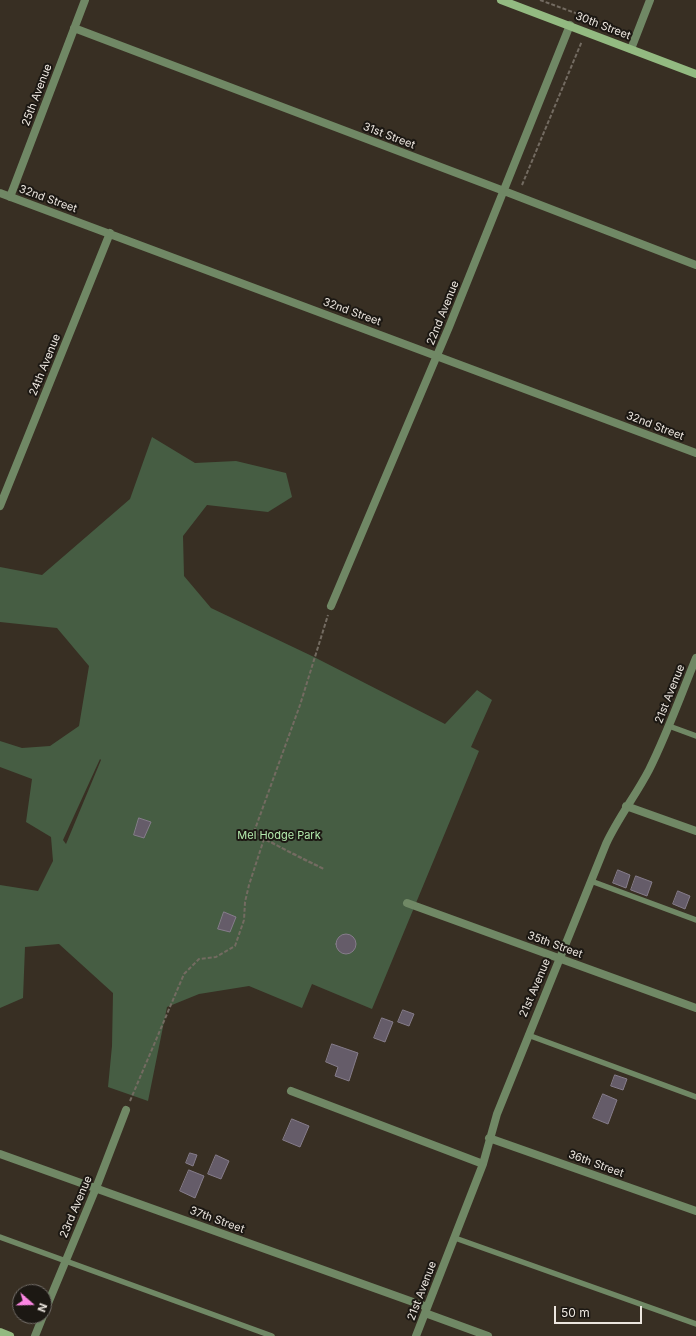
<!DOCTYPE html>
<html>
<head>
<meta charset="utf-8">
<style>
  body { margin:0 }
  #map { position:relative; width:696px; height:1336px; overflow:hidden; background:#382f23; font-family:Inter,sans-serif }
  canvas { display:block }
  .north { position:absolute; left:12px; top:1284px; width:40px; height:40px; box-sizing:border-box; background:#1c1813; border:1px solid #6f6a65; border-radius:50%; rotate:110deg; font-size:11px; font-weight:700; line-height:16px; text-align:center; color:#ece6df }
  .north::after { content:''; display:block; margin:auto; width:14px; height:18px; background:#fc86e3; clip-path:polygon(50% 0,100% 100%,50% 72%,0 100%) }
  .scale { position:absolute; left:554px; top:1306px; width:88px; height:18px; box-sizing:border-box; border:2px solid #ece6df; border-top:0; padding-left:5px; font-size:12px; line-height:14px; white-space:nowrap; color:#ece6df; -webkit-text-stroke:3px #1c1813; paint-order:stroke }
</style>
</head>
<body>
<div id="map">
<canvas width="696" height="1336"></canvas>
<div class="north">N</div>
<div class="scale">50 m</div>
</div>
<script>
const ctx = document.querySelector('canvas').getContext('2d');
ctx.lineJoin = 'round';
function fillPath(path, color) {
  ctx.fillStyle = color;
  ctx.fill(path, 'evenodd');
}
function stroke(path, color, width, dash) {
  ctx.strokeStyle = color;
  ctx.lineWidth = width;
  ctx.lineCap = dash ? 'butt' : 'round';
  ctx.setLineDash(dash || []);
  ctx.stroke(path);
}
function write(font, color, halo, rows, align = 'center') {
  ctx.font = font + ' Inter,sans-serif';
  ctx.lineWidth = 4;
  ctx.setLineDash([]);
  ctx.textBaseline = 'middle';
  ctx.strokeStyle = halo;
  ctx.fillStyle = color;
  for (const [text, x, y, turn = 0] of rows) {
    ctx.save();
    ctx.translate(x, y);
    ctx.rotate((+turn || 0) * Math.PI / 180);
    ctx.textAlign = isNaN(turn) ? turn : align;
    if (halo) ctx.strokeText(text, 0, 0);
    ctx.fillText(text, 0, 0);
    ctx.restore();
  }
}
fillPath(new Path2D(`
  M152,437L195,463L236,461L286,473L292,497L268,512L207,505L183,536L184,576L211,608L314,657L445,724L477,690L492,700L471,747L479,751L372,1009L312,984L302,1008L249,986L199,994L167,1007L148,1101L108,1087L112,1046L113,993L59,944L25,947L23,998L0,1008V885L38,891L53,861L51,837L26,822L32,779L0,767V741L22,748L50,746L79,726L89,666L57,628L0,622V567L42,575L130,499ZM100,759L101,760L66,844L63,840Z`), '#465d43');
const building = new Path2D(`
  M139,818L151,822L144,838L134,835Z
  M618,870L630,875L626,888L613,883Z
  M636,876L652,882L647,896L631,890Z
  M678,891L690,896L685,909L673,904Z
  M224,912L236,917L230,932L218,929Z
  M336 944a10 10 0 1 1 20 0a10 10 0 1 1-20 0Z
  M403,1010L414,1014L409,1026L398,1022Z
  M382,1018L393,1022L385,1042L374,1038Z
  M332,1044L358,1053L349,1081L335,1076L338,1067L326,1062Z
  M615,1075L627,1079L623,1090L611,1086Z
  M603,1094L617,1100L608,1124L593,1118Z
  M292,1119L309,1126L300,1147L283,1140Z
  M190,1153L197,1155L193,1166L186,1163Z
  M216,1155L229,1161L221,1179L208,1174Z
  M189,1170L204,1176L195,1198L180,1191Z`);
fillPath(building, '#655c69');
stroke(building, '#867d8b', 1);
stroke(new Path2D(`
  M540,0L627,32
  M522,185L582,41
  M130,1101L184,974L199,959L216,957L235,946L244,920L245,902L249,885L264,839L324,869C300,858 277,846 254,832L300,705L328,615`), '#736b61', 2, [4, 2]);
stroke(new Path2D(`
  M669,726L696,736
  M591,881L696,920
  M528,1035L696,1097
  M0,1237L272,1336
  M455,1238L696,1324`), '#708865', 5.5);
stroke(new Path2D(`
  M74,28L504,191L696,265
  M631,49L650,0
  M0,193L696,453
  M10,197L85,0
  M0,506L110,233
  M331,606L449,327L570,25
  M626,806L696,831
  M407,903L696,1008
  M291,1091L483,1164
  M489,1138L696,1211
  M0,1154L427,1307
  M44,1313L96,1188L126,1110
  M425,1313L488,1336
  M35,1336L43,1316
  M416,1336L483,1164L497,1114L606,844C618,818 636,795 649,770C667,734 681,695 696,658`), '#708865', 8);
stroke(new Path2D(`
  M501,0L696,74
  M0,1332L10,1336`), '#93ba81', 8);
write('11px', '#ece6df', '#1c1813', [
  ["30th Street",603,26,21],
  ["25th Avenue",37,95,-69],
  ["31st Street",389,136,21],
  ["32nd Street",48,199,20],
  ["32nd Street",352,312,20],
  ["22nd Avenue",443,313,-68],
  ["24th Avenue",45,365,-68],
  ["32nd Street",655,426,21],
  ["21st Avenue",670,694,-68],
  ["35th Street",555,945,20],
  ["21st Avenue",535,988,-67],
  ["36th Street",596,1164,20],
  ["23rd Avenue",76,1207,-67],
  ["37th Street",217,1220,20],
  ["21st Avenue",422,1291,-69]
]);
write('11px', '#b4ebad', '#1c1813', [
  ["Mel Hodge Park",279,836]
]);
</script>
</body>
</html>
